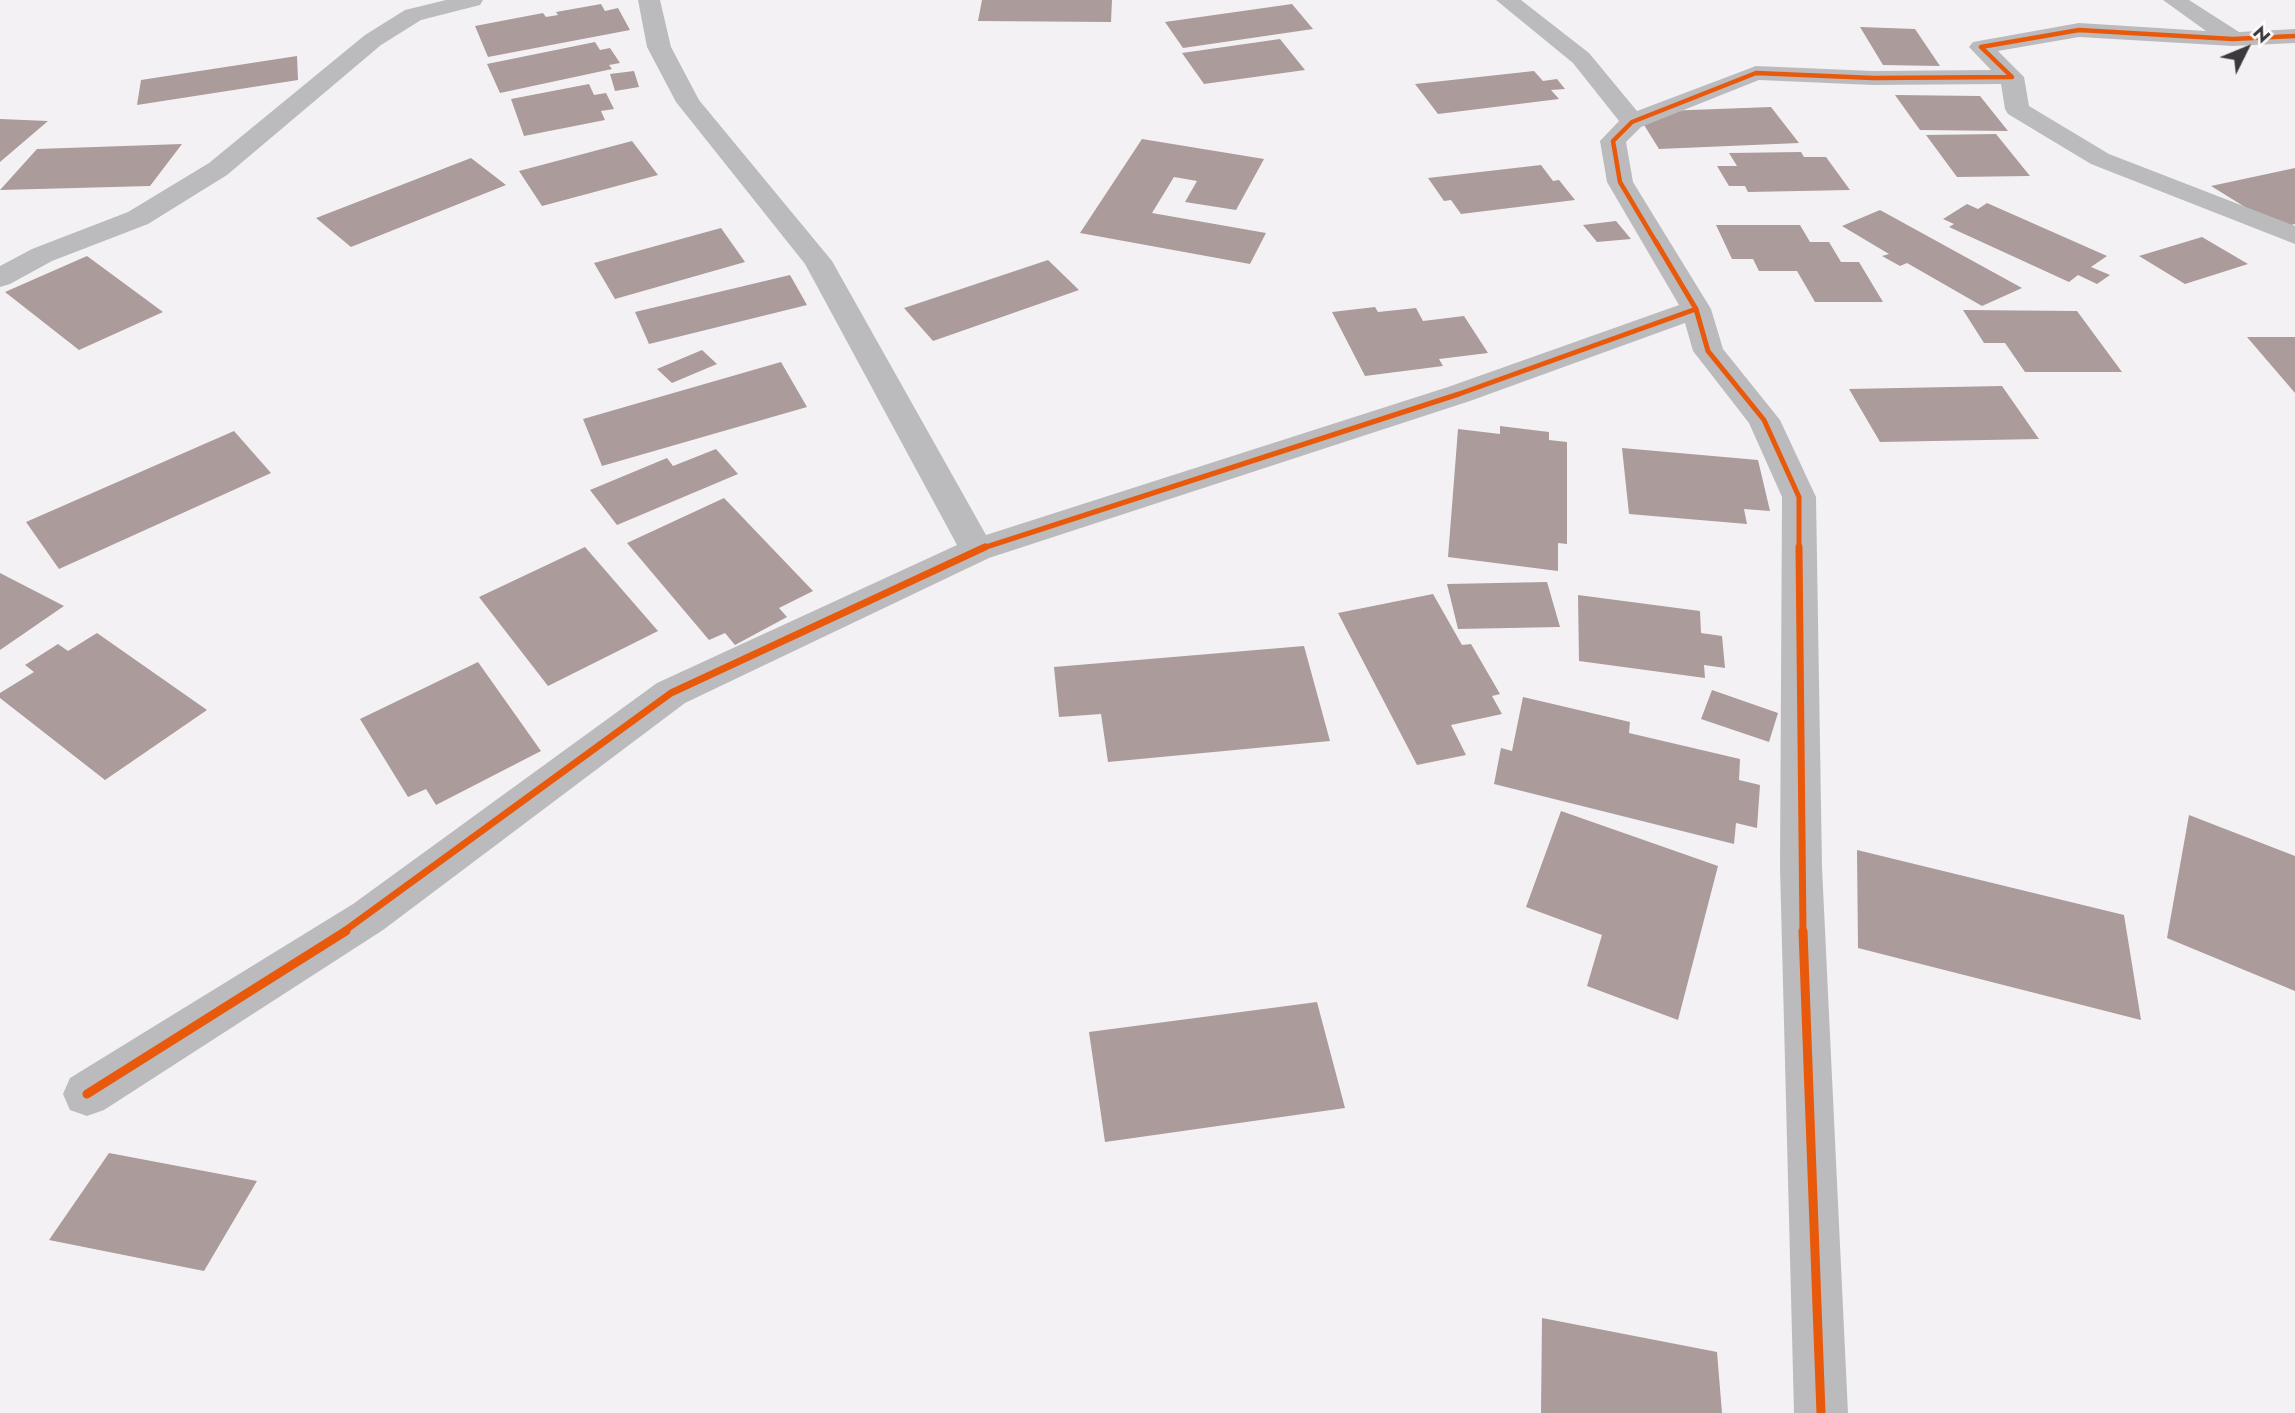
<!DOCTYPE html>
<html>
<head>
<meta charset="utf-8">
<style>
  body { margin:0 }
  #map { position:relative; width:2295px; height:1413px; overflow:hidden; background:#f4f1f4; font-family:Jost,sans-serif }
  canvas { display:block }
  .north { position:absolute; left:2211px; top:14px; width:70px; height:70px; -webkit-text-stroke:5px #fff; paint-order:stroke; rotate:47deg; font-size:19px; font-weight:700; line-height:28px; text-align:center; color:#3b393b }
  .north::after { content:''; display:block; margin:auto; width:24px; height:32px; background:#3b393b; clip-path:polygon(50% 0,100% 100%,50% 72%,0 100%) }
</style>
</head>
<body>
<div id="map">
<canvas width="2295" height="1413"></canvas>
<div class="north">N</div>
</div>
<script>
const ctx = document.querySelector('canvas').getContext('2d');
ctx.lineJoin = 'round';
function fillPath(path, color) {
  ctx.fillStyle = color;
  ctx.fill(path, 'evenodd');
}
function stroke(path, color, width, dash) {
  ctx.strokeStyle = color;
  ctx.lineWidth = width;
  ctx.lineCap = dash ? 'butt' : 'round';
  ctx.setLineDash(dash || []);
  ctx.stroke(path);
}
fillPath(new Path2D(`
  M982,0H1112L1111,22L978,21Z
  M601,4L605,11L618,8L630,30L488,57L475,26L543,13L546,17L558,15L556,12Z
  M1292,4L1313,29L1183,48L1165,22Z
  M1860,27L1915,29L1940,66L1883,65Z
  M1280,39L1305,70L1204,84L1182,53Z
  M595,42L600,50L610,48L620,63L609,65L612,69L500,93L487,64Z
  M297,56L298,80L137,105L141,80Z
  M634,71L639,87L615,91L610,74Z
  M1534,71L1543,81L1557,79L1565,89L1551,90L1559,99L1438,114L1415,84Z
  M589,84L594,95L606,93L614,109L601,111L605,120L524,136L511,99Z
  M1895,95L1980,96L2008,131L1920,130Z
  M1771,107L1799,143L1659,149L1636,112Z
  M0,119L48,121L0,162Z
  M1996,134L2030,176L1957,177L1926,135Z
  M1142,139L1264,159L1236,210L1185,202L1197,181L1174,177L1152,213L1266,233L1250,264L1080,233Z
  M632,141L658,175L542,206L519,171Z
  M182,144L150,186L0,190L37,149Z
  M1801,152L1804,157H1826L1850,190L1748,192L1745,186H1729L1717,166H1737L1729,153Z
  M471,158L506,185L351,247L316,218Z
  M1541,165L1553,181L1559,180L1575,200L1461,214L1451,200L1444,201L1428,178Z
  M2295,168V224L2279,228L2211,186Z
  M1987,203L2107,256L2091,267L2110,275L2097,284L2078,275L2069,282L1949,227L1954,224L1943,219L1967,204L1978,209Z
  M1880,210L2022,288L1982,306L1907,263L1900,266L1882,256L1889,254L1842,226Z
  M1616,221L1631,239L1597,242L1583,225Z
  M1716,225H1800L1810,242H1829L1841,262H1859L1883,302H1815L1797,271H1759L1753,259H1732Z
  M721,228L745,262L615,299L594,263Z
  M2202,237L2248,264L2185,284L2139,256Z
  M87,256L163,312L79,350L5,292Z
  M1048,260L1079,290L933,341L904,308Z
  M790,275L807,305L649,344L635,312Z
  M1375,307L1378,312L1416,308L1423,321L1464,316L1488,353L1439,359L1443,366L1365,376L1332,312Z
  M1963,310L2077,311L2122,372H2025L2005,343H1984Z
  M2247,337H2295V393Z
  M702,350L717,364L672,383L657,369Z
  M781,362L807,407L602,466L583,419Z
  M2002,386L2039,439L1880,442L1849,389Z
  M1500,426L1549,432V440L1567,442V544L1558,543V571L1448,557L1458,429L1500,434Z
  M234,431L271,473L59,569L26,522Z
  M1622,448L1758,460L1770,511L1744,509L1747,524L1629,514Z
  M716,449L738,474L617,525L590,490L667,458L673,466Z
  M724,498L813,591L779,608L787,617L735,645L725,633L709,640L627,543Z
  M585,547L658,631L548,686L479,597Z
  M0,573L64,606L0,650Z
  M1547,582L1560,627L1458,629L1447,584Z
  M1433,594L1462,645L1471,644L1500,694L1492,696L1502,714L1451,725L1466,755L1417,765L1338,613Z
  M1578,595L1700,611L1701,633L1722,636L1725,668L1704,665L1705,678L1579,661Z
  M97,633L207,710L105,780L0,698V693L34,672L25,665L58,644L68,651Z
  M1304,646L1330,741L1108,762L1101,714L1059,717L1054,667Z
  M478,662L541,751L436,805L426,789L408,797L360,719Z
  M1712,690L1778,713L1769,742L1701,719Z
  M1523,697L1630,722L1629,733L1740,759L1739,780L1760,785L1757,828L1736,823L1734,844L1494,784L1501,748L1512,751Z
  M1561,811L1718,866L1678,1020L1587,986L1602,935L1526,907Z
  M2189,815L2295,856V991L2167,938Z
  M1857,850L2124,915L2141,1020L1858,948Z
  M1317,1002L1345,1108L1105,1142L1089,1032Z
  M109,1153L257,1181L204,1271L49,1240Z
  M1542,1318L1717,1352L1722,1413H1541Z`), '#ab9b9a');
fillPath(new Path2D(`
  M446,0H483L480,5L421,20L381,45L227,175L148,224L52,261L10,284L0,287V266L32,249L128,212L209,163L365,35L405,10Z
  M638,0H660L671,47L699,100L832,261L986,535L1448,387L1679,305L1607,182L1600,141L1619,121L1573,63L1496,0H1521L1589,53L1637,111L1756,66L1873,71L1991,70L1969,47L1973,42L2079,23L2206,31L2163,0H2189L2239,32L2295,29V43L2233,46L2079,37L1998,51L2024,77L2029,106L2109,154L2295,226V244L2091,164L2008,114L2005,109L2001,84L1873,85L1759,80L1641,127L1626,142L1633,182L1711,309L1723,349L1780,420L1816,497L1822,867L1848,1413H1794L1780,867L1782,497L1749,423L1693,351L1685,323L1470,401L989,558L685,703L383,930L104,1110L87,1116L70,1110L63,1094L70,1078L353,904L657,683L957,545L805,264L676,102L647,47Z`), '#bbbbbd');
stroke(new Path2D(`
  M1657,244L1620,182L1613,141L1632,122L1756,73L1873,78L2012,77L1981,47L2079,30L2233,39L2295,36`), '#e8590c', 4.5);
stroke(new Path2D(`
  M1696,309L1708,351L1764,420L1799,497V549
  M980,549L1459,394L1696,309L1656,242`), '#e8590c', 5);
stroke(new Path2D(`
  M1799,547L1803,932
  M343,932L671,693L985,547`), '#e8590c', 7);
stroke(new Path2D(`
  M1803,931L1821,1413
  M87,1094L346,931`), '#e8590c', 9);
</script>
</body>
</html>
